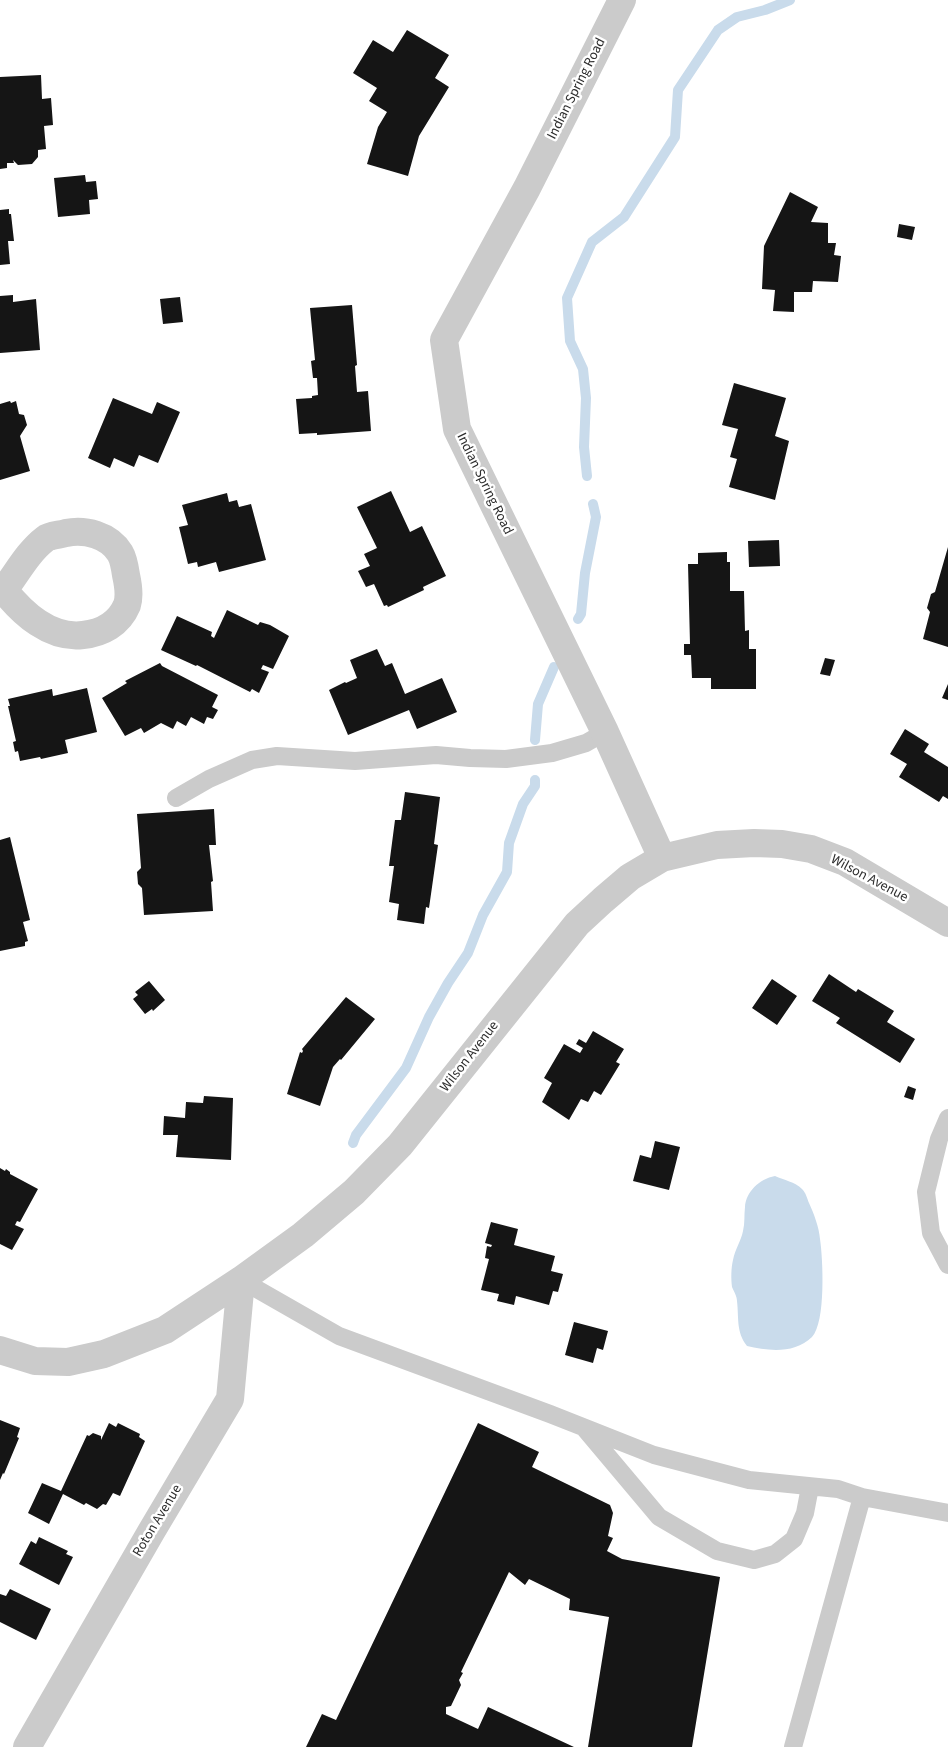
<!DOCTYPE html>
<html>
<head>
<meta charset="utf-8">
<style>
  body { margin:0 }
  canvas { display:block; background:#fff }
</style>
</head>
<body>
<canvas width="948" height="1747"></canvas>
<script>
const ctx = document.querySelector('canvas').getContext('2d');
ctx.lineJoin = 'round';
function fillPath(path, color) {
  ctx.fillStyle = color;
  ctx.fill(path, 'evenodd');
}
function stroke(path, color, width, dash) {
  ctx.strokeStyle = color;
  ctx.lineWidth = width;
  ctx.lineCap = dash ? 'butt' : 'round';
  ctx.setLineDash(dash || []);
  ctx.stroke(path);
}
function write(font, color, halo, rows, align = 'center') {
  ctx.font = font + ' "Source Sans 3",sans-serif';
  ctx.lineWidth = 5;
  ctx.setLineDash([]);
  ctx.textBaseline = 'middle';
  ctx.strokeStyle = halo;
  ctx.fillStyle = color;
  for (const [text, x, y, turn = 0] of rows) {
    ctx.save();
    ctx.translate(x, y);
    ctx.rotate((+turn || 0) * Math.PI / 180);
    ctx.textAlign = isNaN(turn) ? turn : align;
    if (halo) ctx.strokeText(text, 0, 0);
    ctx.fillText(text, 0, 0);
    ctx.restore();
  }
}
fillPath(new Path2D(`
  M775,1176C784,1180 795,1182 802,1189C806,1193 807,1198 809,1203C814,1214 819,1227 820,1239C823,1259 826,1322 812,1337C795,1354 768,1351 747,1346C736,1332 739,1318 737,1301C737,1296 734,1292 732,1287C731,1279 731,1268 733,1260C735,1249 741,1241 743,1231C745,1223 744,1215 745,1207C746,1192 759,1179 775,1176Z`), '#c9dbeb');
stroke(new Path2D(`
  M587,476L584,447L586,398L583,369L570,341L567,298L592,242L624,217L675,137L678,90L718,30L737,17L765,10L790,0
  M578,619L581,614L585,573L596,517L593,504
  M535,740L538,704L554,667
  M353,1143L356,1135L406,1068L429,1017L448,983L468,953L483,915L507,872L509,843L523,804L535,786V780`), '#c9dbeb', 10);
fillPath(new Path2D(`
  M407,30L449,55L435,78L449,87L419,136L408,176L367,164L378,127L387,112L369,101L377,88L353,73L373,40L393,52Z
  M41,75L42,99L51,98L53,125L44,126L46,149L38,150V157L32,164L18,165L13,160L14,163H7V168L0,169V77Z
  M85,175L86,182L96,181L98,199L89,200L90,214L58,217L54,178Z
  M790,192L818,207L811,222L828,223V243H836L834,255L841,256L838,282L813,281L812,292H794V312L773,311L775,290L762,289L764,246Z
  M9,209V214H11L14,241H8L10,264L0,265V210Z
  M899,224L915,227L912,240L897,237Z
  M13,295V302L36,299L40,350L0,353V296Z
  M180,297L183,322L163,324L160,299Z
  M352,305L357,365L355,366L357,392L368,391L371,431L317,435V433L299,434L296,399L312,398V396L318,395L317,378H313L311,361L315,360L310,308Z
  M734,383L786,398L775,436L789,441L775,500L729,487L737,459L730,457L738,429L722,425Z
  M113,398L152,414L157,402L180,412L158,463L139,455L134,467L114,458L110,468L88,458Z
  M10,401L11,403L16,401L19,414L24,415L27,425L20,436L30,471L0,480V404Z
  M391,491L410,532L422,526L446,576L423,587L424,590L388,607L387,605L384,606L374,584L366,587L358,571L370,566L364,554L377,548L357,507Z
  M227,493L229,502L237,500L239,507L251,504L266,560L219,572L216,562L198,567L197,562L188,564L179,527L188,525L182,505Z
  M779,540L780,566L749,567L748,541Z
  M948,547V647L923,639L930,612L927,608L931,594L935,592Z
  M727,552V562H730V591H744L745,631L749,630V649H756V689H711V678H692L691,655H684V644H690L688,564H698V553Z
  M227,610L258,625L260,622L270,625L289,636L273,669L263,665L261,669L269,672L259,693L252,689L250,692L197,665L196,666L161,650L177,616L212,632L211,636L214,638Z
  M377,649L385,666L392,663L405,694L442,678L457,712L417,729L409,710L348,735L329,690L345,682L346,683L357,678L350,660Z
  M825,658L835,660L830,676L820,674Z
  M160,663L162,666L218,695L212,707L218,710L213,719L207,717L204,724L191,717L186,726L177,721L173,729L161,723L144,733L141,728L125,736L102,698L127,683L125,681Z
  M948,684V700L942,698Z
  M87,688L97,732L65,740L68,753L41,759L40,757L20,761L18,751L15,752L13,742L16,741L8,706H10L8,699L52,689L53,696Z
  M905,729L929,744L924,752L948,767V799L943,796L939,802L899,777L907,764L890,754Z
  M405,792L440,797L434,844L438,845L429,908L426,907L424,924L397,920L399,904L389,902L394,866H389L395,820H401Z
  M214,809L216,845H209L213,881L211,882L213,911L144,915L142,888L138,884L137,872L141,868L137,814Z
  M10,837L30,920L23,922L28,941L25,942V946L0,951V840Z
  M829,974L856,992L858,989L894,1011L887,1022L915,1039L900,1063L836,1023L840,1018L812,1001Z
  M772,979L797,996L777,1025L752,1008Z
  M149,981L165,1000L153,1011L152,1009L145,1014L133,999L138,995L135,992Z
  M346,997L375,1019L341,1060L340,1059L333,1067L320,1106L287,1094L300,1052L302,1053L303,1051L302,1049Z
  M593,1031L624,1049L616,1062L620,1064L601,1095L594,1091L588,1102L581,1099L569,1120L542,1102L552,1083L544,1078L564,1044L580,1053L583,1048L576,1044L579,1039L586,1043Z
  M908,1086L916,1089L913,1100L904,1097Z
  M204,1096L233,1098L231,1160L176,1157L178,1135H163L164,1116L185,1118L186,1102L203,1103Z
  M655,1141L680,1147L669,1190L633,1181L640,1155L651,1158Z
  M0,1168L5,1171L6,1169L10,1172V1174L38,1189L20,1222L17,1221L15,1225L24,1229L12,1250L0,1244Z
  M491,1222L518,1229L514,1245L555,1256L551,1271L563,1274L558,1292L553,1291L549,1305L516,1296L514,1305L497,1301L499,1294L481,1290L489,1259L485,1258L487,1246L491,1247L492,1245L485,1243Z
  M574,1322L608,1331L603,1350L597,1348L593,1363L565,1355Z
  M0,1420L20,1428L17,1437L19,1438L4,1474L3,1473L0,1480Z
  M109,1423L116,1427L118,1423L140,1434L139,1437L145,1441L120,1496L113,1493L106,1505L103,1504L97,1509L86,1503L84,1505L63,1494L49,1524L28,1513L42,1483L61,1491L87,1435L89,1436L93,1433L101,1436V1440Z
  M478,1423L539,1452L532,1467L610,1505L613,1513L608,1536L613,1538L607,1551L622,1559L720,1577L692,1747H588L609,1617L569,1610L570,1599L529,1579L525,1585L509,1572L461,1672L463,1673L459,1680L461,1685L451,1706L446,1707V1714L478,1729L488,1707L574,1747H306L322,1714L336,1720Z
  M39,1537L68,1551L66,1554L73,1557L59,1585L19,1564L31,1541L36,1544Z
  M10,1589L51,1609L36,1640L0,1622V1594L6,1596Z`), '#151515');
stroke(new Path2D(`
  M176,798L209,779L252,760L277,756L355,761L436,755L470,758L506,759L552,753L586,743L605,732
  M948,1118L939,1139L926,1192L931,1233L948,1265
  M241,1280L339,1336L550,1414L654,1455L749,1480L838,1489L862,1497L793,1747
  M585,1429L659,1517L717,1551L754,1560L775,1554L794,1539L805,1513L810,1487
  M862,1497L948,1513`), '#cbcbcb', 18);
stroke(new Path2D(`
  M622,0L527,188L444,340L457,429L605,732L662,858
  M0,591L4,590C17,573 28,552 45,539C50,535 60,535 66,533C85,529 109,535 120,553C123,558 125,568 126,575C128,584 130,596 127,605C119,624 102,633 83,635C50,639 22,613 4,590
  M0,1350L35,1361L68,1362L104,1354L165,1330L241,1280L303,1235L354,1192L400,1145L577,924L603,900L630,877L662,858L717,845L754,843L782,844L811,849L845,862L948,923
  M27,1747L151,1532L230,1399L241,1280`), '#cbcbcb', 28);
write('14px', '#2e2e2e', '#fff', [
  ["Indian Spring Road",577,89,-63],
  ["Indian Spring Road",484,484,64],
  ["Wilson Avenue",869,879,28],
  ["Wilson Avenue",470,1057,-52],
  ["Roton Avenue",158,1521,-59]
]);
</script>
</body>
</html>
